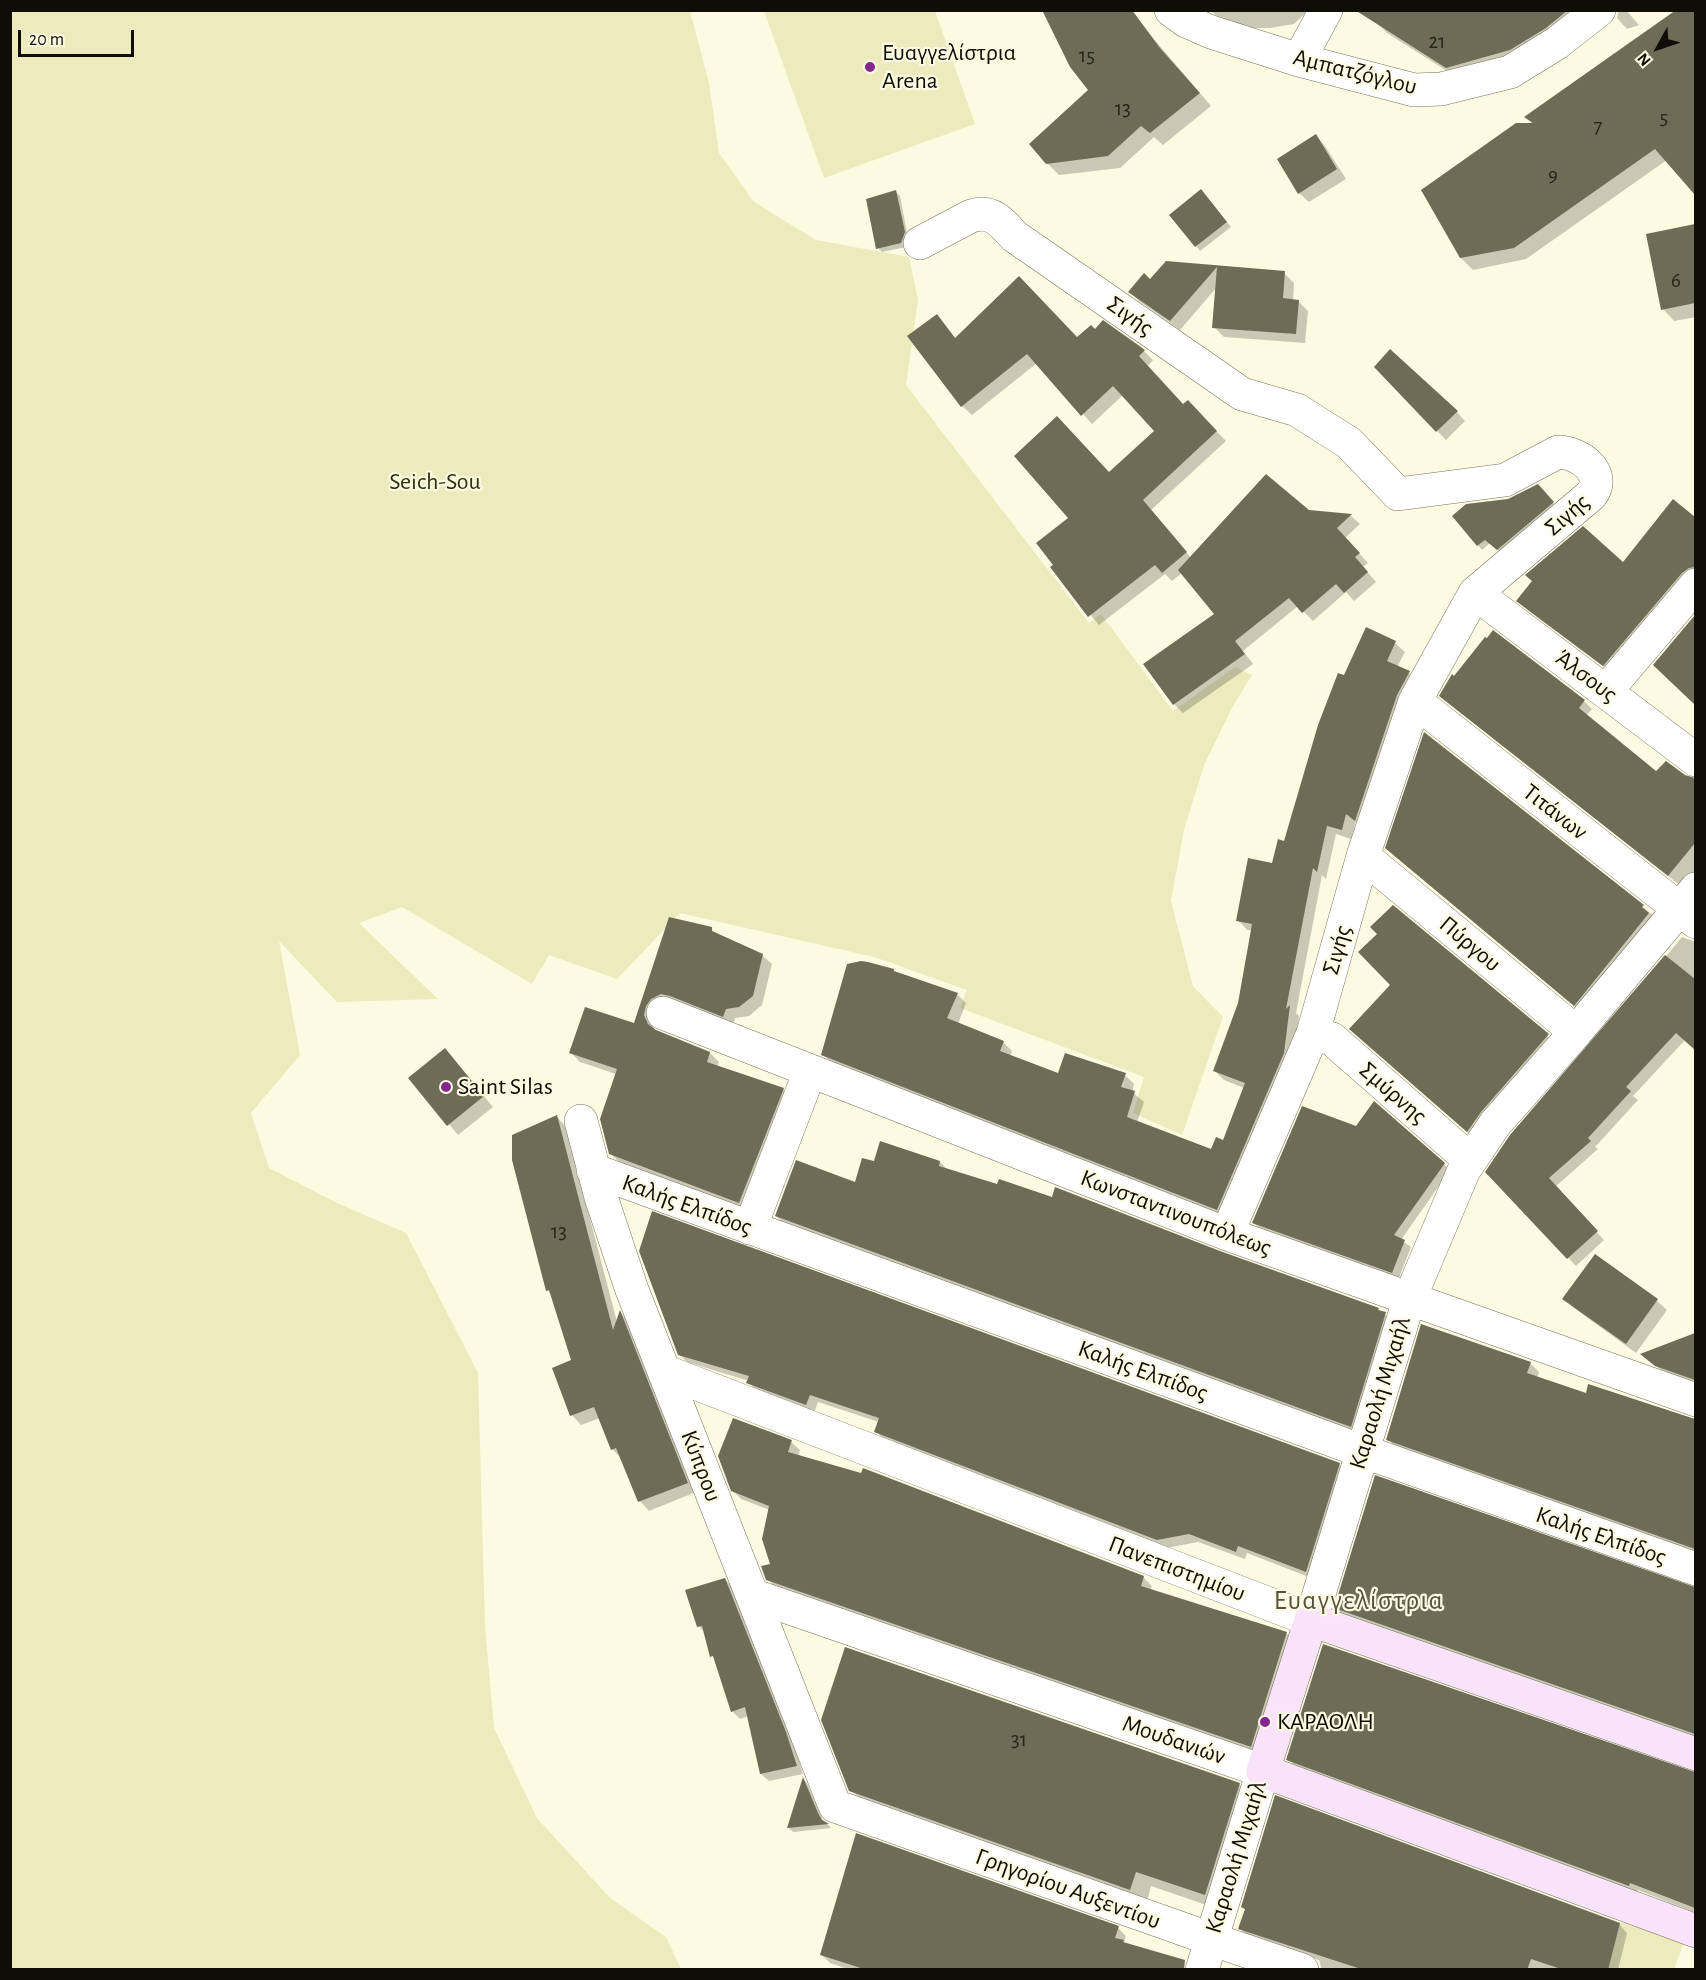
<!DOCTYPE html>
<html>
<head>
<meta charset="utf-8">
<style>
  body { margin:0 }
  #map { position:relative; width:1706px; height:1980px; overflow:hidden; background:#fcfbe2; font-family:"Alegreya Sans",sans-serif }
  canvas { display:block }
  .frame { position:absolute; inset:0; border:12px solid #0e0d06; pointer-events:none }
  .north { position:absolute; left:1628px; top:18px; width:60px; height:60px; -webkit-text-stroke:4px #fcfbe2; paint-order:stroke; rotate:230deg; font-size:16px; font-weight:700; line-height:24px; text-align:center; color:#0e0d06 }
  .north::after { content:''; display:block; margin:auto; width:21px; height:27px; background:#0e0d06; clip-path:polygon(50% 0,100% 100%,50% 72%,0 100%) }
  .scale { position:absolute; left:18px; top:30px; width:116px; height:27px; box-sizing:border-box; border:3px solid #0e0d06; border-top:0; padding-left:8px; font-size:18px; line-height:21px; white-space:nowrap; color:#0e0d06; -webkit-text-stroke:4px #fcfbe2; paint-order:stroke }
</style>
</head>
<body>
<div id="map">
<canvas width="1706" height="1980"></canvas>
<div class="frame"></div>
<div class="north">N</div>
<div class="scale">20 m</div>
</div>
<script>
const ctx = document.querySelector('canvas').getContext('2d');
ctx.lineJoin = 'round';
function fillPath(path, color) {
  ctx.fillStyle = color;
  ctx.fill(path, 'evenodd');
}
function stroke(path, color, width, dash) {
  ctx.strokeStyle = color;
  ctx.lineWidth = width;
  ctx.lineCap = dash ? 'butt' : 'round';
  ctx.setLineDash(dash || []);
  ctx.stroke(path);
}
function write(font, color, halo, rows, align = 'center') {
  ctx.font = font + ' "Alegreya Sans",sans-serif';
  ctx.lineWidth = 4.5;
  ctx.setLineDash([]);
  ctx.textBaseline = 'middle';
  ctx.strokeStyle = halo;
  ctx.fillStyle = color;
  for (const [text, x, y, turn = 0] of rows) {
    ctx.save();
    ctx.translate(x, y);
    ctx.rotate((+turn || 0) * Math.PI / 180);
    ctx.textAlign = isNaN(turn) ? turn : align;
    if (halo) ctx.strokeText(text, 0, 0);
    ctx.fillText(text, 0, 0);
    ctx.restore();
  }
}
fillPath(new Path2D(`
  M11,11H690L709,83L719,153L754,202L816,240L909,257L918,300L906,385L1089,623L1101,614L1173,711L1235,667L1252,675L1233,706L1204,765L1184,830L1171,901L1193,986L1223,1017L1182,1135L1133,1113L1144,1077L960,1008L967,990L874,957L680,913L617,979L549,955L532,984L402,907L359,923L438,999L337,1002L279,941L300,1055L251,1113L269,1168L337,1203L406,1233L478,1373L485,1626L494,1728L537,1818L610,1898L666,1937L681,1969L11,1970Z
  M764,11H935L975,124L824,178Z
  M1620,1922L1684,1942L1674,1969L1608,1970Z`), '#edeabe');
fillPath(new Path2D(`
  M1129,10L1211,106L1163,145L1154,137L1120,168L1059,175L1047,163L1090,90Z
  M1210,10H1309L1294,24L1270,28H1237L1222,21Z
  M1373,10H1592L1557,38L1458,78L1387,33L1376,22Z
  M1619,10H1626L1639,25L1627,29L1617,18Z
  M1678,10H1696V193L1667,160L1526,259L1473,270L1461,258L1533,124L1527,118Z
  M1316,136L1325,146L1346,179L1309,202L1299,193Z
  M896,192L900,196L908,238L906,247L882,252L878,248Z
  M1206,196L1231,227L1200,251L1172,215Z
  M1696,226V317L1674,321L1663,309L1648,235Z
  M1167,263L1284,273L1294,283L1293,301H1298L1308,311L1305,343L1224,337L1214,327L1217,287L1180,330L1139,301L1130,292L1150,281Z
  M937,316L956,339H1077L1096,331L1103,322L1144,351L1153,360L1147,367L1184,406L1188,402L1226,441L1151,510L1191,558L1309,511L1351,516L1360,524L1345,538L1368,563L1363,567L1376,582L1354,601L1346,592L1313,621L1298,606L1243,651L1253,664L1183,713L1174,704L1216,614L1182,573L1172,581L1165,574L1099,625L1052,568L1109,474L1156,431L1123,395L1092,424L1037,363L972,415L962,406Z
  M1376,367L1457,412L1465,421L1446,440Z
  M1537,486L1557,507L1502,554L1490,543L1482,550L1454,516L1508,500Z
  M1673,502L1696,519V577L1612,673L1526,609L1623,564Z
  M1696,617V704L1655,665Z
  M1366,629L1395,643L1405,652L1397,667L1409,673L1418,682L1364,829L1356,821L1351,839L1336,834L1326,879L1322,875L1296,1013L1299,1016L1293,1062L1226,1218L832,1064L823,1054L896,973L957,994L966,1003L958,1024L1003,1042L1012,1051L1010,1057L1059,1075H1125L1134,1084L1132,1092L1144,1102L1137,1122L1212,1151L1224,1141L1244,1088L1224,1080L1215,1071L1239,1003L1252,930H1247L1238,920L1273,865L1285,843L1345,677Z
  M1441,696L1584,701L1592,709L1586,716L1656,773L1696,780V881L1686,890Z
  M1425,735L1659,920L1582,1012L1395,856Z
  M1393,907L1558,1045L1477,1141L1361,1038L1392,985L1379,934Z
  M670,919L711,929L718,936L762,955L772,964L762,1005L749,1016L735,1018L733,1025L655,1015L653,1026L656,1032L710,1053L719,1062L717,1067L783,1089L792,1098L749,1212L620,1163L610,1153L616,1074L580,1062L571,1053L635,1025Z
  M1682,937L1696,942V1049L1685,1040L1633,1096L1638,1100L1595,1147L1598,1149L1555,1187L1604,1240L1576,1266L1487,1172Z
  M454,1060L493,1107L458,1135L410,1078Z
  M557,1117L566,1127L617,1322L620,1312L629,1321L696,1492L649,1511L640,1501L622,1459L612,1449L600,1418L581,1425L572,1415L573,1361L551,1294L547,1290Z
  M940,1162L947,1169L1378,1309L1392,1321L1358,1433L784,1224L776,1216L856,1183L875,1163Z
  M1444,1164L1450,1170L1401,1240L1411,1247L1399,1278L1260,1229L1254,1223Z
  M1595,1256L1657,1301L1667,1310L1636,1353L1574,1308L1564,1298Z
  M1693,1336H1696V1385L1666,1374L1642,1355Z
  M679,1354L1339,1464L1347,1472L1314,1579L1247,1553L1245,1559L1198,1542L1166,1548L884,1440L876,1431L879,1422L818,1402L814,1413L756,1390L748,1382L749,1381L687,1362Z
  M1530,1363L1539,1372L1537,1378L1587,1394L1589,1386L1696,1421V1496L1674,1500L1696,1532V1554L1396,1448L1388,1439Z
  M734,1419L791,1442L800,1450L798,1456L862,1475L1143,1577L1152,1586L1150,1591L1287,1634L1295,1642L1259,1754L776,1588L768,1579L772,1565L770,1510L741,1499L732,1490Z
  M725,1579L732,1587L793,1741L803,1774L769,1781L761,1774L749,1716L740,1719L732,1711L705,1633L699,1626Z
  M1689,1588L1696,1589V1739L1345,1617L1336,1608Z
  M1288,1759L1696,1774V1913L1638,1890L1637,1894L1297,1768Z
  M804,1780L807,1783L822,1819L831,1828L793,1832L789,1828Z
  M1239,1784L1254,1800L1221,1910L1151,1886L1146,1905L867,1806L851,1790Z
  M1242,1907L1619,1924L1627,1933L1618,1970H1322L1319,1960L1248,1937L1240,1928L1246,1910Z
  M1118,1928L1126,1936L1124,1943L1176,1970H851L830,1963L822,1955Z`), '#0003');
fillPath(new Path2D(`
  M1042,10H1132L1160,48L1200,93L1150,133L1141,126L1108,156L1046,164L1029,144L1088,90L1070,67Z
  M1355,10H1568L1546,28L1510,50L1446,68Z
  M1676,10H1695V195L1655,149L1514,248L1460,258L1421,190L1516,123H1533L1524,117Z
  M1316,134L1337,169L1298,194L1277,159Z
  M1201,189L1227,222L1195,247L1169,215Z
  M896,190L905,232L901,243L876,249L866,199Z
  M1695,224V303L1661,310L1646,234Z
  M1166,261L1285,271L1283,298L1299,300L1296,334L1212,328L1217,267L1170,321L1128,292L1144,273L1150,279Z
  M1019,276L1077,337L1091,325L1095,329L1103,320L1145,350L1139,356L1183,404L1188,400L1217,431L1143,500L1187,552L1162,573L1155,565L1088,617L1050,567L1053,565L1036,543L1068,518L1014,456L1057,416L1109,472L1154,431L1113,386L1081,416L1027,354L961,407L907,336L937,314L955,338Z
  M1390,349L1458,411L1436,432L1374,367Z
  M1266,474L1309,510L1352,514L1337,528L1360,553L1355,557L1368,572L1344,593L1336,584L1302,613L1289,598L1235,641L1245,654L1173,705L1143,664L1214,614L1178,570Z
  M1538,484L1554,502L1497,550L1485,540L1477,546L1452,516L1466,504L1508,499Z
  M1673,499L1695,517V567L1689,568L1682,573L1603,666L1516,601L1532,581L1525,575L1583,526L1623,562Z
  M1695,615V705L1653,665Z
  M1366,627L1396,641L1387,661L1410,671L1397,695L1355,821L1346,814L1342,830L1327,826L1317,872L1313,868L1286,1009L1290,1005L1284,1053L1217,1210L821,1055L847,964L861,961L868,962L894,969V971L958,993L947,1018L1004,1041L1000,1051L1058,1073L1065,1053L1126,1073L1121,1087L1135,1091L1127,1117L1211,1149L1216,1137L1223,1140L1245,1083L1213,1071L1238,1003L1252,924L1236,921L1248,858L1272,863L1278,839L1284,841L1318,725L1338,673L1344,675Z
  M1493,630L1585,700L1579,708L1656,771L1666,761L1685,775L1695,778V843L1668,876L1439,696L1452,674L1454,676L1485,637L1487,638Z
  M1424,732L1644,905L1642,907L1649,913L1574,1006L1385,848Z
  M1393,905L1549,1034L1481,1112L1467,1132L1349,1029L1390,985L1358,952L1377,934L1370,927Z
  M669,917L712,927V931L763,954L753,996L739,1007L726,1009L723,1017L670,996L661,994L651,999L646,1006L644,1015L648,1024L656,1030L710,1052L707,1062L784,1088L739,1203L609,1154L600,1119L617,1069L569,1053L585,1007L634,1023Z
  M1665,955L1695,979V1050L1676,1033L1626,1087L1631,1091L1588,1138L1591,1141L1549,1178L1598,1231L1567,1259L1485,1172L1510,1135Z
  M445,1048L484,1096L447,1126L408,1078Z
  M1374,1101L1445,1163L1394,1235L1405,1240L1392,1273L1252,1223L1302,1106L1356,1126Z
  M557,1115L613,1330L620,1310L688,1483L638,1502L616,1448L611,1450L594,1407L570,1416L552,1368L571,1360L549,1290L546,1291L512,1160V1135Z
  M880,1141L940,1161L939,1166L997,1184L999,1179L1052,1197L1055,1187L1220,1251L1379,1308L1378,1310L1386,1312L1351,1427L775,1216L796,1160L855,1182L862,1158L874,1161Z
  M652,1211L1340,1463L1306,1572L1238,1546L1236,1552L1189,1534L1157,1540L874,1432L879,1418L810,1395L806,1405L746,1383L749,1376L678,1355L639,1251Z
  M1595,1254L1658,1299L1626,1344L1562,1299Z
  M1421,1324L1531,1362L1527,1373L1586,1393L1588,1384L1695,1419V1549L1386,1440Z
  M1695,1333V1380L1655,1366L1640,1354Z
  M733,1418L792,1440L788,1452L861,1473L863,1468L1144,1576L1141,1586L1287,1632L1251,1747L766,1580L761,1566L770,1564L762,1539L769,1506L731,1491L718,1456Z
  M1375,1475L1695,1587V1734L1334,1608Z
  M725,1578L786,1732L797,1766L760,1774L745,1707L731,1712L713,1656L710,1657L702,1626L697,1627L685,1590Z
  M1323,1644L1695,1772V1908L1630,1883L1629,1886L1286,1760Z
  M845,1647L1240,1783L1205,1895L1136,1872L1130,1890L849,1791L821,1720Z
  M803,1777L818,1813L822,1820L829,1824L787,1828Z
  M1275,1795L1620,1923L1608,1970H1564L1531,1959L1527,1970H1364L1238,1929L1245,1909L1241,1907Z
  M856,1833L1119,1926L1115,1938L1124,1940L1123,1942L1185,1960L1184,1970H867L820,1955Z`), '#6d6c56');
const street = new Path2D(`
  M1171,10L1186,21L1211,32L1299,60L1414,90L1441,89L1510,72L1557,43L1599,10
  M1299,60L1326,10
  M920,243L971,216C991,209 1002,222 1014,236L1242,394L1297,410L1349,443L1398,494L1505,480L1558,452C1579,452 1608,473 1591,495L1475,593L1415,701L1363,856L1313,1033L1227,1234
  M1475,593L1696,760
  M1606,691L1696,585
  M1415,701L1696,922
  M1363,856L1576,1032
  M663,1013L1227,1234L1696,1400
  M1313,1033L1332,1039L1470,1160
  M581,1121L601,1197L632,1290L835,1806L1211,1939L1302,1970
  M593,1170L1362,1451L1696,1569
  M750,1228L810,1071
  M664,1371L1311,1620L1409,1300L1464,1170L1495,1124L1576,1032L1696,889
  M752,1595L1263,1771L1202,1970`);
const secondary = new Path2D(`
  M1696,1754L1311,1620L1263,1771L1696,1931`);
stroke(street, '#75735e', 34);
stroke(secondary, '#75735e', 34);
stroke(street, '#fff', 33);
stroke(secondary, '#f9e3fa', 33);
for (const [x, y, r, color] of [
  [870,67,6,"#86258e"],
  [446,1087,6,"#86258e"],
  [1265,1722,6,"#86258e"]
]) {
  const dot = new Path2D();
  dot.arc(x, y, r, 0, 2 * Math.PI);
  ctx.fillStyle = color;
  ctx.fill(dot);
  stroke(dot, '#fcfbe2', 2);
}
write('21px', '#26251a', null, [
  ["21",1437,42],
  ["15",1087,56],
  ["13",1123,109],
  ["5",1664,118],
  ["7",1598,127],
  ["9",1553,175],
  ["6",1676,281],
  ["13",559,1232],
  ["31",1019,1740]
]);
write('24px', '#0e0d06', '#fcfbe2', [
  ["Ευαγγελίστρια",882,53],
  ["Arena",882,81],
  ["Saint Silas",458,1087],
  ["ΚΑΡΑΟΛΗ",1277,1722]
], 'left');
write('24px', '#0e0d06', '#fcfbe2', [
  ["Αμπατζόγλου",1355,72,14],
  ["Σιγής",1130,316,35],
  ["Σιγής",1567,515,-41],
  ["Άλσους",1586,676,37],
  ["Τιτάνων",1555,812,38],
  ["Πύργου",1470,944,40],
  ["Σιγής",1337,950,-74],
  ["Σμύρνης",1393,1093,41],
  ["Καλής Ελπίδος",687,1205,20],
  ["Κωνσταντινουπόλεως",1176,1213,21],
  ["Καλής Ελπίδος",1143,1371,20],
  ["Καραολή Μιχαήλ",1380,1393,-73],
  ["Κύπρου",701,1466,69],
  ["Καλής Ελπίδος",1601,1536,19],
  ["Πανεπιστημίου",1177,1569,21],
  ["Μουδανιών",1174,1740,19],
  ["Καραολή Μιχαήλ",1236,1857,-73],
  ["Γρηγορίου Αυξεντίου",1068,1889,20]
]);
write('24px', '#322f0d', '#fcfbe2', [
  ["Seich-Sou",435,482]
]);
ctx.letterSpacing = '1.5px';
write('27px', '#55533f', '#fcfbe2', [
  ["Ευαγγελίστρια",1359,1601]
]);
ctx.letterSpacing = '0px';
</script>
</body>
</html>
